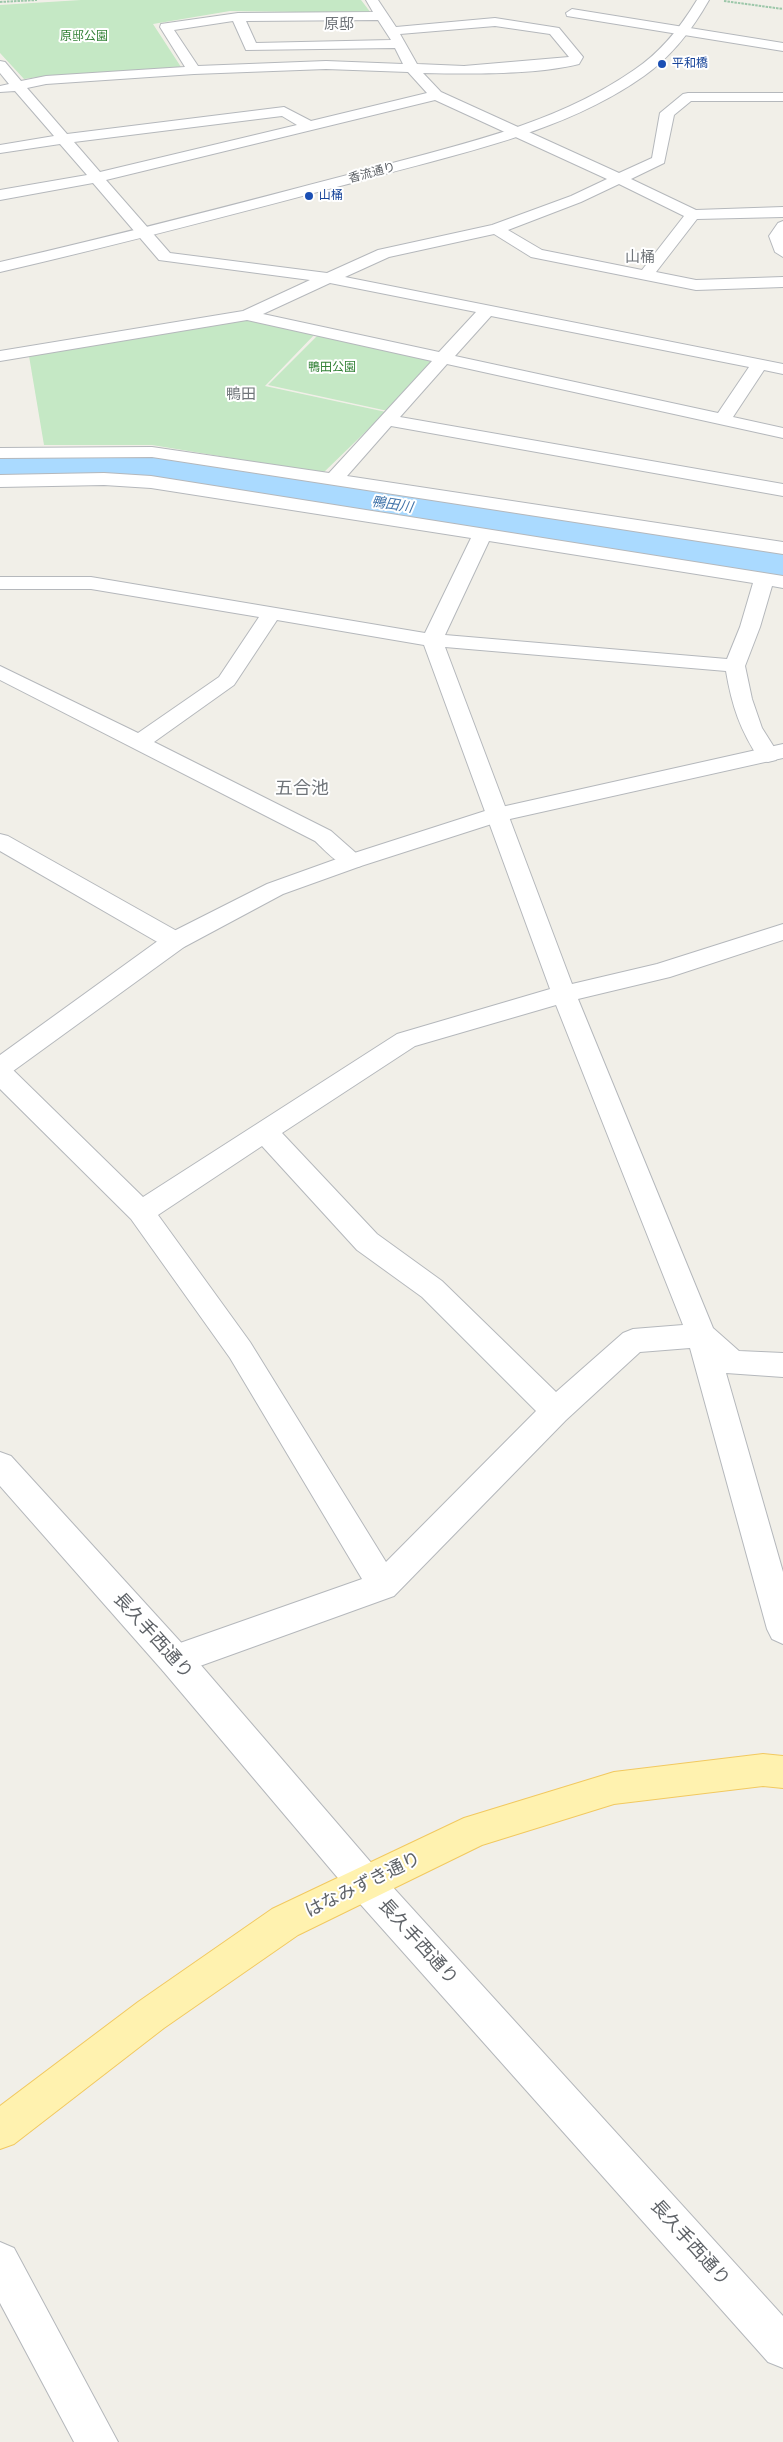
<!DOCTYPE html>
<html>
<head>
<meta charset="utf-8">
<style>
  body { margin:0 }
  canvas { display:block; background:#f1efe8 }
</style>
</head>
<body>
<canvas width="783" height="2442"></canvas>
<script>
const ctx = document.querySelector('canvas').getContext('2d');
ctx.lineJoin = 'round';
function fillPath(path, color) {
  ctx.fillStyle = color;
  ctx.fill(path, 'evenodd');
}
function stroke(path, color, width, dash) {
  ctx.strokeStyle = color;
  ctx.lineWidth = width;
  ctx.lineCap = dash ? 'butt' : 'round';
  ctx.setLineDash(dash || []);
  ctx.stroke(path);
}
function write(font, color, halo, rows, align = 'center') {
  ctx.font = font + ' "PT Sans","Noto Sans JP",sans-serif';
  ctx.lineWidth = 4;
  ctx.setLineDash([]);
  ctx.textBaseline = 'middle';
  ctx.strokeStyle = halo;
  ctx.fillStyle = color;
  for (const [text, x, y, turn = 0] of rows) {
    ctx.save();
    ctx.translate(x, y);
    ctx.rotate((+turn || 0) * Math.PI / 180);
    ctx.textAlign = isNaN(turn) ? turn : align;
    if (halo) ctx.strokeText(text, 0, 0);
    ctx.fillText(text, 0, 0);
    ctx.restore();
  }
}
fillPath(new Path2D(`
  M81,0H361L371,13L230,11L153,24L181,67L46,76L24,79L0,53V5Z
  M249,318L316,333L265,386L386,412L323,473L152,445H44L29,356Z
  M319,334L432,361L388,411L268,385Z`), '#c5e8c5');
fillPath(new Path2D(`
  M0,456H145L245,468L783,551V577L245,492L145,480H0Z`), '#aadaff');
const minor = new Path2D(`
  M366,0H378L396,27L495,18L559,28L583,57L579,64C535,75 469,74 423,73L441,92L619,173L652,158L660,113L683,94L688,93H783V101H691L674,115L664,163L631,179L696,210L783,207V217L697,219L656,272L696,280L783,277V287L696,290L531,257L494,234L389,257L345,277L783,364V374L764,370L733,417L783,428V438L447,364L400,417L783,484V496L391,426L347,476L783,542V554L152,457L0,458V448L152,447L329,473L432,361L247,320L0,361V351L243,311L310,280L159,260L93,183L0,200V190L87,175L60,144L0,153V145L54,136L15,91L0,92V86L9,84L0,73V61L5,62L21,81L46,76L185,67L160,27L161,24L238,13L373,12ZM378,20L391,40L256,43L246,21ZM233,21L246,50L395,48L403,64L326,61L198,66L174,30ZM495,26L550,34L569,57L464,66L417,64L400,34ZM326,69L408,72L427,93L311,121L284,107L67,134L27,88L46,84L194,74ZM435,100L607,179L571,196L492,225L378,250L327,273L170,253L106,180ZM282,116L297,125L100,172L74,142ZM619,184L684,216L642,270L542,250L508,230L581,202ZM330,283L476,312L439,352L263,314ZM491,316L749,367L718,413L455,356Z
  M572,9L783,43V51L567,16L566,13Z
  M783,221V257L775,252L769,236L778,223Z
  M104,473L151,476L783,576V588L772,586L760,627L745,666L752,699L762,728L779,755L776,760L768,762L760,760C740,730 732,706 726,671L445,647L572,984L657,964L783,924V940L670,977L578,999L713,1328L739,1351L783,1353V1377L726,1373L783,1572V1644L772,1639L767,1629L690,1348L640,1352L566,1420L394,1596L175,1675L163,1671L159,1660L163,1649L362,1579L230,1358L131,1219L0,1089V1064L9,1066L143,1197L397,1034L550,989L424,645L277,620L234,685L154,742L331,831L365,861L361,866C342,871 328,853 315,841L0,680V666L138,733L219,677L259,617L91,589H0V577H91L425,633L471,538L151,488L104,485L0,487V475ZM489,541L753,583L740,627L727,659L445,635ZM556,1005L683,1325L633,1329L623,1333L556,1392L442,1281L377,1234L282,1133L415,1046ZM262,1146L357,1250L422,1297L536,1411L386,1562L250,1342L158,1215Z
  M0,834L8,836L184,935L187,941L184,947L175,949L166,947L0,851Z
  M0,2242L14,2248L118,2442H74L0,2303Z`);
const tertiary = new Path2D(`
  M697,0H709C692,30 672,56 644,76C564,133 456,154 363,180C242,212 122,244 0,272V262C119,235 237,204 355,173C449,147 552,127 634,70C661,52 680,28 697,0Z
  M783,744V758L501,821L361,866L283,894L184,947L9,1074L0,1077V1055L166,935L267,884L345,856L488,810Z
  M0,1452L11,1456L187,1649L380,1873L783,2316V2368L768,2362L354,1897L163,1671L0,1486Z`);
const primary = new Path2D(`
  M763,1754L783,1756V1788L763,1786L614,1804L482,1845L298,1935L164,2028L14,2144L0,2149V2106L138,2002L272,1909L464,1818L614,1772Z`);
stroke(minor, '#b5b8bc', 2);
stroke(tertiary, '#b5b8bc', 2);
stroke(primary, '#f2c960', 2);
stroke(new Path2D(`
  M724,1L783,9
  M0,2L37,0`), '#9cc7a9', 2, [2.5, 1]);
fillPath(minor, '#fff');
fillPath(tertiary, '#fff');
fillPath(primary, '#fff2af');
for (const [x, y, r, color] of [
  [662,64,5,"#1a4fb4"],
  [309,196,5,"#1a4fb4"]
]) {
  const dot = new Path2D();
  dot.arc(x, y, r, 0, 2 * Math.PI);
  ctx.fillStyle = color;
  ctx.fill(dot);
  stroke(dot, '#fff', 2);
}
write('12px', '#348238', '#fff', [
  ["原邸公園",84,37],
  ["鴨田公園",332,368]
]);
write('12px', '#164399', '#fff', [
  ["平和橋",672,64],
  ["山桶",319,196]
], 'left');
write('12px', '#5f6368', '#fff', [
  ["香流通り",372,173,-15]
]);
write('italic 14px', '#4174aa', '#fff', [
  ["鴨田川",392,505,9]
]);
write('15px', '#70757a', '#fff', [
  ["原邸",339,25],
  ["山桶",640,258],
  ["鴨田",241,395]
]);
write('18px', '#70757a', '#fff', [
  ["五合池",302,789]
]);
write('18px', '#5f6368', '#fff', [
  ["長久手西通り",153,1636,48],
  ["はなみずき通り",363,1885,-26],
  ["長久手西通り",418,1942,48],
  ["長久手西通り",690,2243,48]
]);
</script>
</body>
</html>
